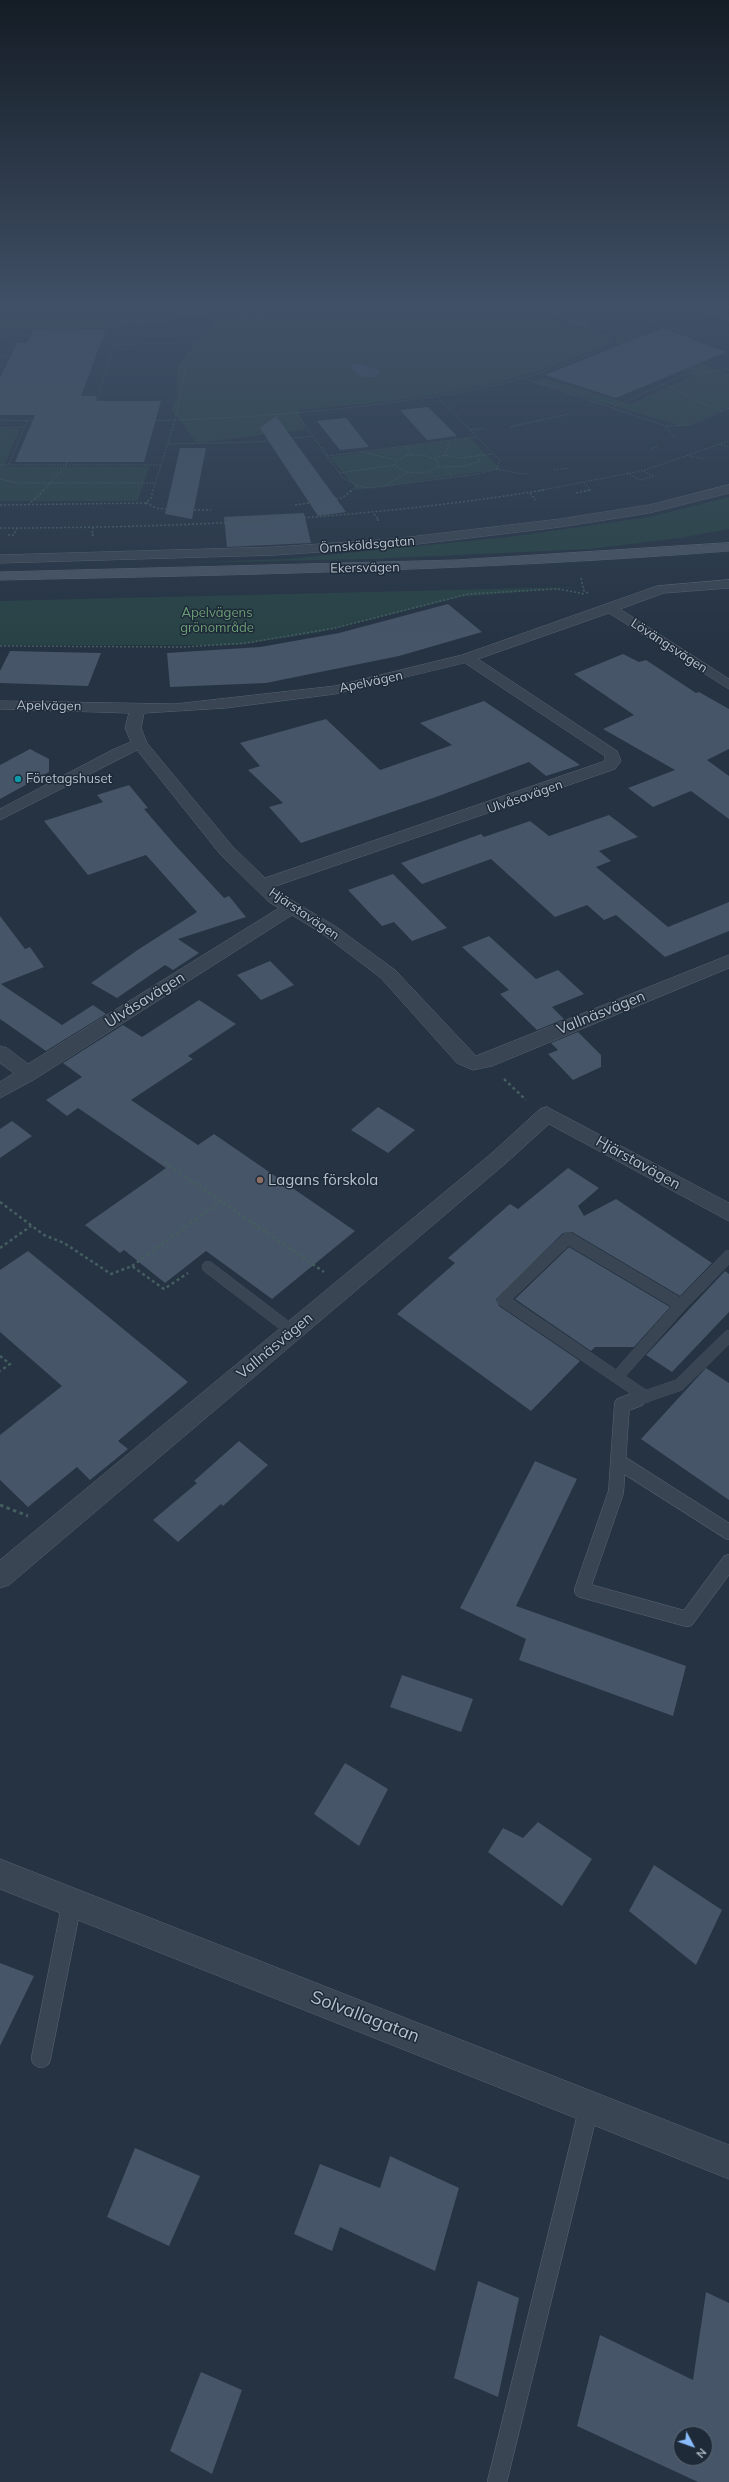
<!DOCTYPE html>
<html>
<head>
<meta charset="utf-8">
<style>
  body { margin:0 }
  #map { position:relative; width:729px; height:2482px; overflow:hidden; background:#253343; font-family:Mulish,sans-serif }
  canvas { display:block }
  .north { position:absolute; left:673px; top:2426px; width:40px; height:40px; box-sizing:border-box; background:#1e2a38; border:1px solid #5b6673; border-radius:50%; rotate:131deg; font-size:11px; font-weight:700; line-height:16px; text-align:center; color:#b6c0cc }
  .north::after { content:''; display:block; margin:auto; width:14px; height:18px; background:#8abcfd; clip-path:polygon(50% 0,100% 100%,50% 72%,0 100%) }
</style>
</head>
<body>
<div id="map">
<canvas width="729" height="2482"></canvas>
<div class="north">N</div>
</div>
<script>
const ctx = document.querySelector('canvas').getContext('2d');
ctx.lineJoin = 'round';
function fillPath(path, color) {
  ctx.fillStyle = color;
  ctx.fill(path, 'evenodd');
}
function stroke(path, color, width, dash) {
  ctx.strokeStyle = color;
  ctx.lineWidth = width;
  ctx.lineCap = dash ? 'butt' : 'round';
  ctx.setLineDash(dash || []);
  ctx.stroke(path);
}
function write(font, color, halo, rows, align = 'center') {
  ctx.font = font + ' Mulish,sans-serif';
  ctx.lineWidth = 3;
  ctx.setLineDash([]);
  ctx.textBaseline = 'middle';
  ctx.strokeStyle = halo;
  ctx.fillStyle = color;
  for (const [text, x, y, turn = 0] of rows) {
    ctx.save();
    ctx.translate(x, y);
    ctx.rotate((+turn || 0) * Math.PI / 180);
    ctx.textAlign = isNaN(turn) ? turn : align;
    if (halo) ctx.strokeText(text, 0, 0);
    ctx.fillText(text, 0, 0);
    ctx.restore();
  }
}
fillPath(new Path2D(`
  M0,305H524L578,330L597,331L606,334L609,339L605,346C567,361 527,376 486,385C425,399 361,404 299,410L305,430L196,443L180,419L171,410L177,395V367L195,342L217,323L194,312L152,326L51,330L0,328Z
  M617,330L729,374V406L684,427L534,382L543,378L631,404L698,373L616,344Z
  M0,429H20L4,467H149L138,501H0Z
  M470,438L500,469L357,490L330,457Z
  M729,497V529L680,538L590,549L370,559L181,563L286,559L509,537L650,517Z
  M576,587L461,597L316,633L238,645H0V601Z`), '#274244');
fillPath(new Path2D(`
  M359,363L380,371L376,377H361L351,369V365Z`), '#384f6b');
fillPath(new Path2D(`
  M663,328L726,352L616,398L545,375Z
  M51,329H106L81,396H97L95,401H161L144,462H15L35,415H0V378L17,343H27L33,330Z
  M428,407L457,436L427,440L400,410Z
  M276,416L346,512L318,516L260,428Z
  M346,418L369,447L340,450L317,421Z
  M180,448H206L192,519L165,514Z
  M304,513L311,543L227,547L224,517Z
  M448,604L482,632L399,656L266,683L170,687L167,653L260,647L339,633Z
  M10,651L101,653L88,686L0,683V671Z
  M623,654L639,662L646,660L696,693L699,692L729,709V749L707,760L729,776V819L691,791L653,807L628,788L675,770L603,729L634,715L574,674Z
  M484,701L580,765L546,776L529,762L436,797L301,843L269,807L283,803L248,770L260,766L240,743L326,719L380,770L452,745L420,723Z
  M30,749L49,759V772L0,799V765Z
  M129,785L148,808L144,809L175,845L224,898L229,896L246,917L178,939L199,953L173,970L165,965L117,998L91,983L139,949L197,912L146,855L88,875L44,821L103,802L97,795Z
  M609,815L638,837L599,851L611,861L596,867L668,927L729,902V931L665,957L616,915L604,920L587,905L555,917L491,859L422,884L401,863L481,834L484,837L530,821L549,836Z
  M393,874L447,928L412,941L394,922L382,926L348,890Z
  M0,916L25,949L30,947L44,967L1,984L62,1025L93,1005L106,1014L46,1051L0,1019Z
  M489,936L536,979L558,970L584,994L552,1007L564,1019L537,1030L500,994L509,990L462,947Z
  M270,961L294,985L261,1000L237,975Z
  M199,1000L236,1024L188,1056L193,1059L131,1100L198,1145L214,1134L355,1231L272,1299L206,1251L165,1283L124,1250L120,1253L85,1225L166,1168L78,1108L67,1116L46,1100L82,1077L63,1063L123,1025L142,1037Z
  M578,1032L601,1055V1067L573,1080L548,1054L558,1050L551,1043Z
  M378,1107L415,1130L388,1153L351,1130Z
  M12,1121L32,1136L0,1158V1129Z
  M568,1168L599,1188L578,1206L584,1216L616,1199L712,1263L680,1296L572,1232L563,1233L496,1299L499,1306L580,1361L531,1411L397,1314L455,1263L448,1258L510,1204L518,1209Z
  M569,1247L670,1307L634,1347H595L591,1351L515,1299Z
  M28,1251L188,1382L118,1441L128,1449L90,1480L77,1467L28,1507L0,1480V1435L62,1386L0,1332V1270Z
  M725,1271L729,1274V1312L672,1372L646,1355Z
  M706,1368L729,1383V1500L641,1439Z
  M239,1441L268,1465L223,1506L221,1504L178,1542L153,1520L197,1483L194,1481Z
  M535,1461L577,1479L516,1606L686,1666L673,1716L519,1660L526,1639L460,1608Z
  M402,1675L473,1699L461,1732L390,1707Z
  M345,1763L388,1789L359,1846L314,1814Z
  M538,1822L592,1859L562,1906L488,1852L503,1828L523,1838Z
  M654,1865L722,1910L696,1965L629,1911Z
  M0,1963L34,1976L0,2046Z
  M135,2148L200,2176L169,2246L107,2217Z
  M390,2156L459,2188L435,2271L340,2227L332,2251L294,2234L320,2164L380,2188Z
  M478,2281L519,2298L498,2397L454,2378Z
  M706,2292L729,2303V2482H698L577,2426L600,2335L693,2380ZM681,2434H705V2458H681Z
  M201,2372L242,2390L212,2474L170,2451Z`), '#465567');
const laneFar3 = new Path2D(`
  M529,305L588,326`);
const laneFar2 = new Path2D(`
  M208,1267L292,1331
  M681,1305L729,1256
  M617,1377L681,1305L568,1238L503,1300L646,1397
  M635,1400L679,1385L729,1336`);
const laneFar1 = new Path2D(`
  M638,1399L622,1405L616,1492L582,1590L687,1619L729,1562
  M619,1462L729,1532`);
const lane = new Path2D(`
  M41,2058L72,1902
  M497,2482L589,2107`);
const street = new Path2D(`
  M695,305H708L729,315V321Z
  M729,485V493L649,513L560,527L393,547L275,555L0,563V555L275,547L393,539L560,519L649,505Z
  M729,580V588L664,593L620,609L729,679V689L609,613L478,659L617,751L621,761L615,769L273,887L281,894L335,926L395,970L476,1056L729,955V968L492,1066L473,1070L457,1063L381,978L323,934L292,915L35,1079L0,1098V1082L14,1073L0,1063V1046L7,1048L28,1064L279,908L269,902L220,854L137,750L0,820V809L112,750L131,742L125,728L129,713L0,709V701L175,704L335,686L462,655L657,586ZM465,663L605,756V761L265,878L232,846L147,743L141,728L144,713L225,708L335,694Z
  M547,1107L729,1203V1221L549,1124L506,1163L9,1585L0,1588V1560L492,1153L540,1109Z
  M0,1859L729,2145V2179L0,1889Z`);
const secondary = new Path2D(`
  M729,543V551C486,570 243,575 0,580V572L456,560Z`);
stroke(laneFar3, '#57636f', 6);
stroke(laneFar2, '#57636f', 12);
stroke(laneFar1, '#57636f', 16);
stroke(lane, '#57636f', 20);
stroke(street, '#57636f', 1);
stroke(secondary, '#57636f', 1);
stroke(new Path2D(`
  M181,305L207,313L226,323
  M623,308L629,313L729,348
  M603,315L630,305
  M645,318L652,316
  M605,321L729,370
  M0,325L20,328L119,327L91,420
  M101,326L115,305
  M668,326L677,325
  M0,339H13
  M114,345L199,342
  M608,345L695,373
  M0,357L5,356
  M0,367L19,328
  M523,378L666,426L690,425L729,408
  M662,385L672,387L689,398L722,411
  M587,406L593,402
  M612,408L683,375L726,369
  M296,413L343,478L358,486L370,488L478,474L497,469L500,460L438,397
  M0,420C124,424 248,420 372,405C453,395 535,383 608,345L609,338L605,334
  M510,427L569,414
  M666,427L675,437
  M0,428L24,427
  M470,430L485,428
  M168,444L256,442L312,436
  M721,445L729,447
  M406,446L412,455
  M651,449L659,445
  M362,452L397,460
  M71,453H86L90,450L101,420
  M407,455H423L437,460L439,466C425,476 408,475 395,465V462Z
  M445,455L450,441
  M327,456L476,437
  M690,456L704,459
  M435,458L445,455L460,458L493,454
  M9,464L27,421
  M0,465H161
  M438,467L465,466L481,461L475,456
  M445,468L453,477
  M497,469L522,474L530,473
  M554,470L569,468
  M339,473L395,465
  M627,473L640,480L654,476L641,470
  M0,479L19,483H155
  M584,483L591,490L585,491
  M385,486L408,472
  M43,491L66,465L78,431L98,430
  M153,491L175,420L187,360L199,342L226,323L318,305
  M351,491L358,486
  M538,491L645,470L729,441`), '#455e60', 1, [1.5, 1.5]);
stroke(new Path2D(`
  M530,493L536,500
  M576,493L590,490
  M336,499L342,498L352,490
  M146,503L156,508L166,509
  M0,505L146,503L151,498L153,490
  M28,505L44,490
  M295,505L309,503
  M194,510H211
  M374,514L379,520H376
  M93,527L92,535H94
  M0,528C183,528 364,519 544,490
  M8,535H14L17,528
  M581,578L584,591L588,593
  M0,646L183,647L246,643L335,628L468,594L558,589L585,594`), '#455e60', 1.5, [2, 2]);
stroke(new Path2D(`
  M504,1079L526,1100
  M164,1162L324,1272
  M0,1202L44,1235L64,1243L111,1274L132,1266L164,1289L188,1273
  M0,1248L31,1226
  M132,1266L220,1202
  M0,1356L10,1364L0,1371`), '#455e60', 2.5, [3, 3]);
stroke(new Path2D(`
  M0,1505L28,1516`), '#455e60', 3, [3.5, 3.5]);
stroke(laneFar3, '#394552', 6);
stroke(laneFar2, '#394552', 12);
stroke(laneFar1, '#394552', 15);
stroke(lane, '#394552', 19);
fillPath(street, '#394552');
fillPath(secondary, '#475465');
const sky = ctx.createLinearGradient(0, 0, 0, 653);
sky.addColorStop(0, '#141c25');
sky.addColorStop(0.47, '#405066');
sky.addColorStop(1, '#40506600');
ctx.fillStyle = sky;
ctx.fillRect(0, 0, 729, 653);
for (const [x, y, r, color] of [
  [18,779,4,"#0f9aa8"],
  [260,1180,4,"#8d6e63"]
]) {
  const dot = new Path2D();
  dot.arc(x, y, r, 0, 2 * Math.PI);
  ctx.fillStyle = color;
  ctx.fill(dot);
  stroke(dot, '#1e2a38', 1.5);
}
write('13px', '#b6c0cc', '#1e2a38', [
  ["Örnsköldsgatan",367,545,-5],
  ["Ekersvägen",365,568,-1],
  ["Lövängsvägen",669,646,33],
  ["Apelvägen",371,682,-12],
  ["Apelvägen",49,706,1],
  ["Ulvåsavägen",525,797,-19],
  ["Hjärstavägen",304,914,34]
]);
write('13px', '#6c9e75', '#1e2a38', [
  ["Apelvägens",217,613],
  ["grönområde",217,628]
]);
write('13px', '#b6c0cc', '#1e2a38', [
  ["Företagshuset",26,779]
], 'left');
write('15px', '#b6c0cc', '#1e2a38', [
  ["Ulvåsavägen",145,1000,-32],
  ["Vallnäsvägen",601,1013,-22],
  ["Hjärstavägen",638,1163,29],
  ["Vallnäsvägen",275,1346,-40]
]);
write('15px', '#b6c0cc', '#1e2a38', [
  ["Lagans förskola",268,1180]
], 'left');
write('18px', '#b6c0cc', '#1e2a38', [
  ["Solvallagatan",365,2017,21]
]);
</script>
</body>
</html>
